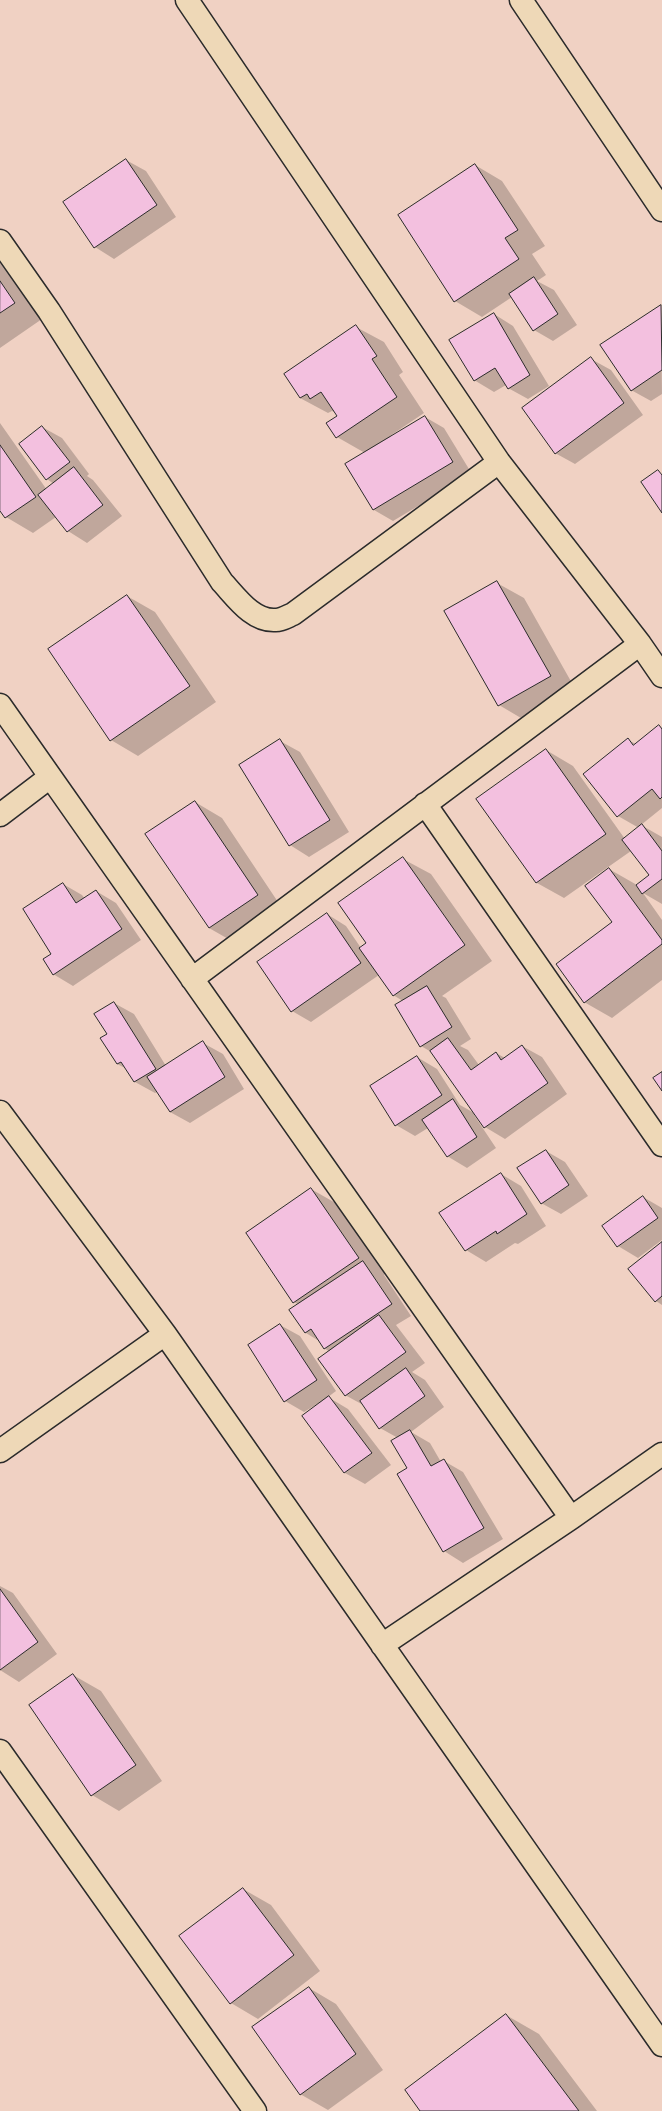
<!DOCTYPE html>
<html>
<head>
<meta charset="utf-8">
<style>
  body { margin:0 }
  canvas { display:block; background:#f0d1c3 }
</style>
</head>
<body>
<canvas width="662" height="2111"></canvas>
<script>
const ctx = document.querySelector('canvas').getContext('2d');
ctx.lineJoin = 'round';
function fillPath(path, color) {
  ctx.fillStyle = color;
  ctx.fill(path, 'evenodd');
}
function stroke(path, color, width, dash) {
  ctx.strokeStyle = color;
  ctx.lineWidth = width;
  ctx.lineCap = dash ? 'butt' : 'round';
  ctx.setLineDash(dash || []);
  ctx.stroke(path);
}
fillPath(new Path2D(`
  M126,160L146,171L176,217L114,259L95,247Z
  M475,165L502,181L545,246L532,254L546,275L537,281L554,290L577,325L553,341L534,330L512,297L482,317L455,301Z
  M0,259L42,319L0,348Z
  M661,306L662,394L651,401L631,390L602,345Z
  M494,314L513,326L549,386L528,399L508,388L506,385L494,392L474,380Z
  M356,327L384,342L403,372L399,375L424,413L390,436L391,437L425,417L444,428L472,474L393,521L374,510L346,464L365,453L337,437L339,416L337,413L332,411L328,413L300,398Z
  M591,359L611,370L643,415L575,464L555,453Z
  M0,423L47,490L54,484L47,479L20,444L42,427L62,438L89,474L87,476L93,480L122,516L87,543L68,531L56,517L33,533L6,517L0,509Z
  M497,583L524,598L577,692L526,721L499,705Z
  M127,596L155,612L216,702L138,756L111,740Z
  M659,726L662,728V808L641,825L662,837V904L643,893L662,920V980L612,1018L584,1002L613,922L609,869L637,885L650,876L631,851L564,898L537,883L478,799L546,750L573,766L625,839L639,828L618,816L628,740L636,744Z
  M280,741L300,752L349,832L309,857L290,845Z
  M195,802L222,818L284,911L237,944L209,928L147,834Z
  M403,859L431,874L492,961L442,996L446,998L471,1039L460,1046L468,1050L479,1065L496,1053L505,1058L522,1046L542,1057L567,1094L505,1139L485,1127L476,1114L474,1115L496,1148L467,1168L447,1156L428,1128L415,1136L396,1125L417,1057L437,1069L460,1105L476,1114L433,1053L421,1046L403,1001L393,995L379,975L311,1022L292,1011L327,914L346,926L361,948L367,943Z
  M63,884L82,895L85,899L96,891L116,903L141,940L73,986L53,974V954Z
  M114,1003L134,1014L166,1066L203,1043L223,1054L244,1089L190,1123L170,1112L157,1092L155,1093L135,1082L127,1069L117,1064L108,1034Z
  M546,1151L565,1162L588,1196L561,1214L541,1203Z
  M501,1174L521,1186L546,1226L518,1244L515,1243L486,1262L466,1250Z
  M311,1189L339,1205L385,1274L384,1275L411,1316L396,1325L425,1363L412,1372L425,1380L444,1407L411,1432L430,1443L441,1462L444,1461L463,1472L503,1539L463,1563L444,1551L408,1469L398,1438L380,1428L365,1406L345,1395L330,1352L324,1348L319,1341L306,1333L291,1310L299,1305L294,1302Z
  M643,1197L662,1208V1240L638,1258L618,1246L603,1226Z
  M662,1243V1305L656,1301Z
  M280,1325L300,1336L336,1391L328,1397L348,1409L391,1465L365,1484L345,1473L303,1416L319,1404V1403L304,1412L285,1401Z
  M0,1586L13,1593L57,1654L19,1682L0,1670Z
  M73,1675L101,1691L162,1781L119,1811L92,1795Z
  M243,1889L271,1905L320,1971L258,2019L231,2003Z
  M309,1988L336,2004L383,2070L328,2110L300,2094Z
  M506,2015L539,2034L597,2111H421Z`), '#0003');
const building = new Path2D(`
  M126,159L157,205L94,248L63,202Z
  M475,164L518,230L505,238L519,259L454,302L398,215Z
  M534,277L558,314L533,331L509,294Z
  M0,281L15,303L0,313Z
  M661,305L662,370L631,391L600,345Z
  M494,313L530,375L508,389L495,368L474,381L449,340Z
  M356,325L377,356L372,359L397,397L336,438L326,423L337,416L321,392L310,399L307,394L300,398L284,374Z
  M591,357L624,403L555,454L522,408Z
  M425,416L453,462L373,510L345,464Z
  M42,426L70,462L46,480L19,444Z
  M0,445L36,497L5,518L0,511Z
  M74,467L103,505L67,532L38,495Z
  M658,470L662,475V513L641,482Z
  M497,581L551,676L498,706L444,611Z
  M127,595L190,686L110,741L48,649Z
  M659,725L662,729V797L660,799L652,789L617,817L583,774L628,738L633,745Z
  M280,739L330,820L289,846L239,765Z
  M546,749L606,834L536,883L476,799Z
  M195,801L258,895L209,928L145,834Z
  M642,824L662,851V879L642,894L636,885L649,875L622,840Z
  M403,857L465,945L393,996L359,948L366,943L338,903Z
  M609,868L662,940V944L584,1003L556,964L612,922L585,886Z
  M63,883L76,903L96,890L122,929L53,975L43,959L51,954L23,909Z
  M327,913L361,963L291,1012L257,962Z
  M427,986L452,1027L420,1047L395,1005Z
  M114,1002L156,1069L134,1082L121,1062L117,1064L100,1038L107,1034L94,1014Z
  M448,1038L471,1070L496,1052L501,1060L522,1045L548,1083L484,1128L430,1051Z
  M203,1041L225,1077L170,1112L147,1077Z
  M417,1056L442,1095L395,1126L370,1086Z
  M662,1072V1091L653,1078Z
  M453,1099L477,1137L447,1157L422,1120Z
  M546,1150L569,1185L541,1204L517,1168Z
  M501,1173L527,1214L497,1234L496,1231L465,1251L439,1213Z
  M311,1188L359,1258L293,1303L246,1233Z
  M643,1196L658,1218L617,1247L602,1226Z
  M662,1242V1296L655,1302L628,1269Z
  M363,1261L392,1304L324,1349L311,1329L305,1333L289,1310Z
  M379,1315L406,1352L345,1396L318,1359Z
  M280,1324L317,1380L284,1402L248,1345Z
  M406,1368L425,1396L379,1429L360,1401Z
  M329,1396L372,1453L344,1473L302,1416Z
  M410,1430L431,1466L444,1459L484,1528L443,1552L397,1474L407,1468L391,1441Z
  M0,1589L38,1642L0,1670Z
  M73,1674L136,1765L91,1796L29,1705Z
  M243,1888L294,1955L230,2004L179,1936Z
  M309,1987L356,2054L300,2095L252,2027Z
  M506,2014L579,2111H420L405,2090Z`);
fillPath(building, '#f3c0df');
stroke(building, '#2b2b2b', 1);
const minor = new Path2D(`
  M187,0L499,462L640,644L662,676
  M521,0L662,210
  M0,241L49,311L222,582C236,597 253,622 276,620C282,620 288,616 293,614L499,462
  M0,705L571,1518
  M425,804L662,1145
  M0,815L50,777
  M192,979L640,644
  M0,1112L165,1334L662,2045
  M0,1451L165,1334
  M382,1645L571,1518L662,1454
  M0,1751L255,2111`);
stroke(minor, '#2b2b2b', 25);
stroke(minor, '#eed8b7', 22);
</script>
</body>
</html>
